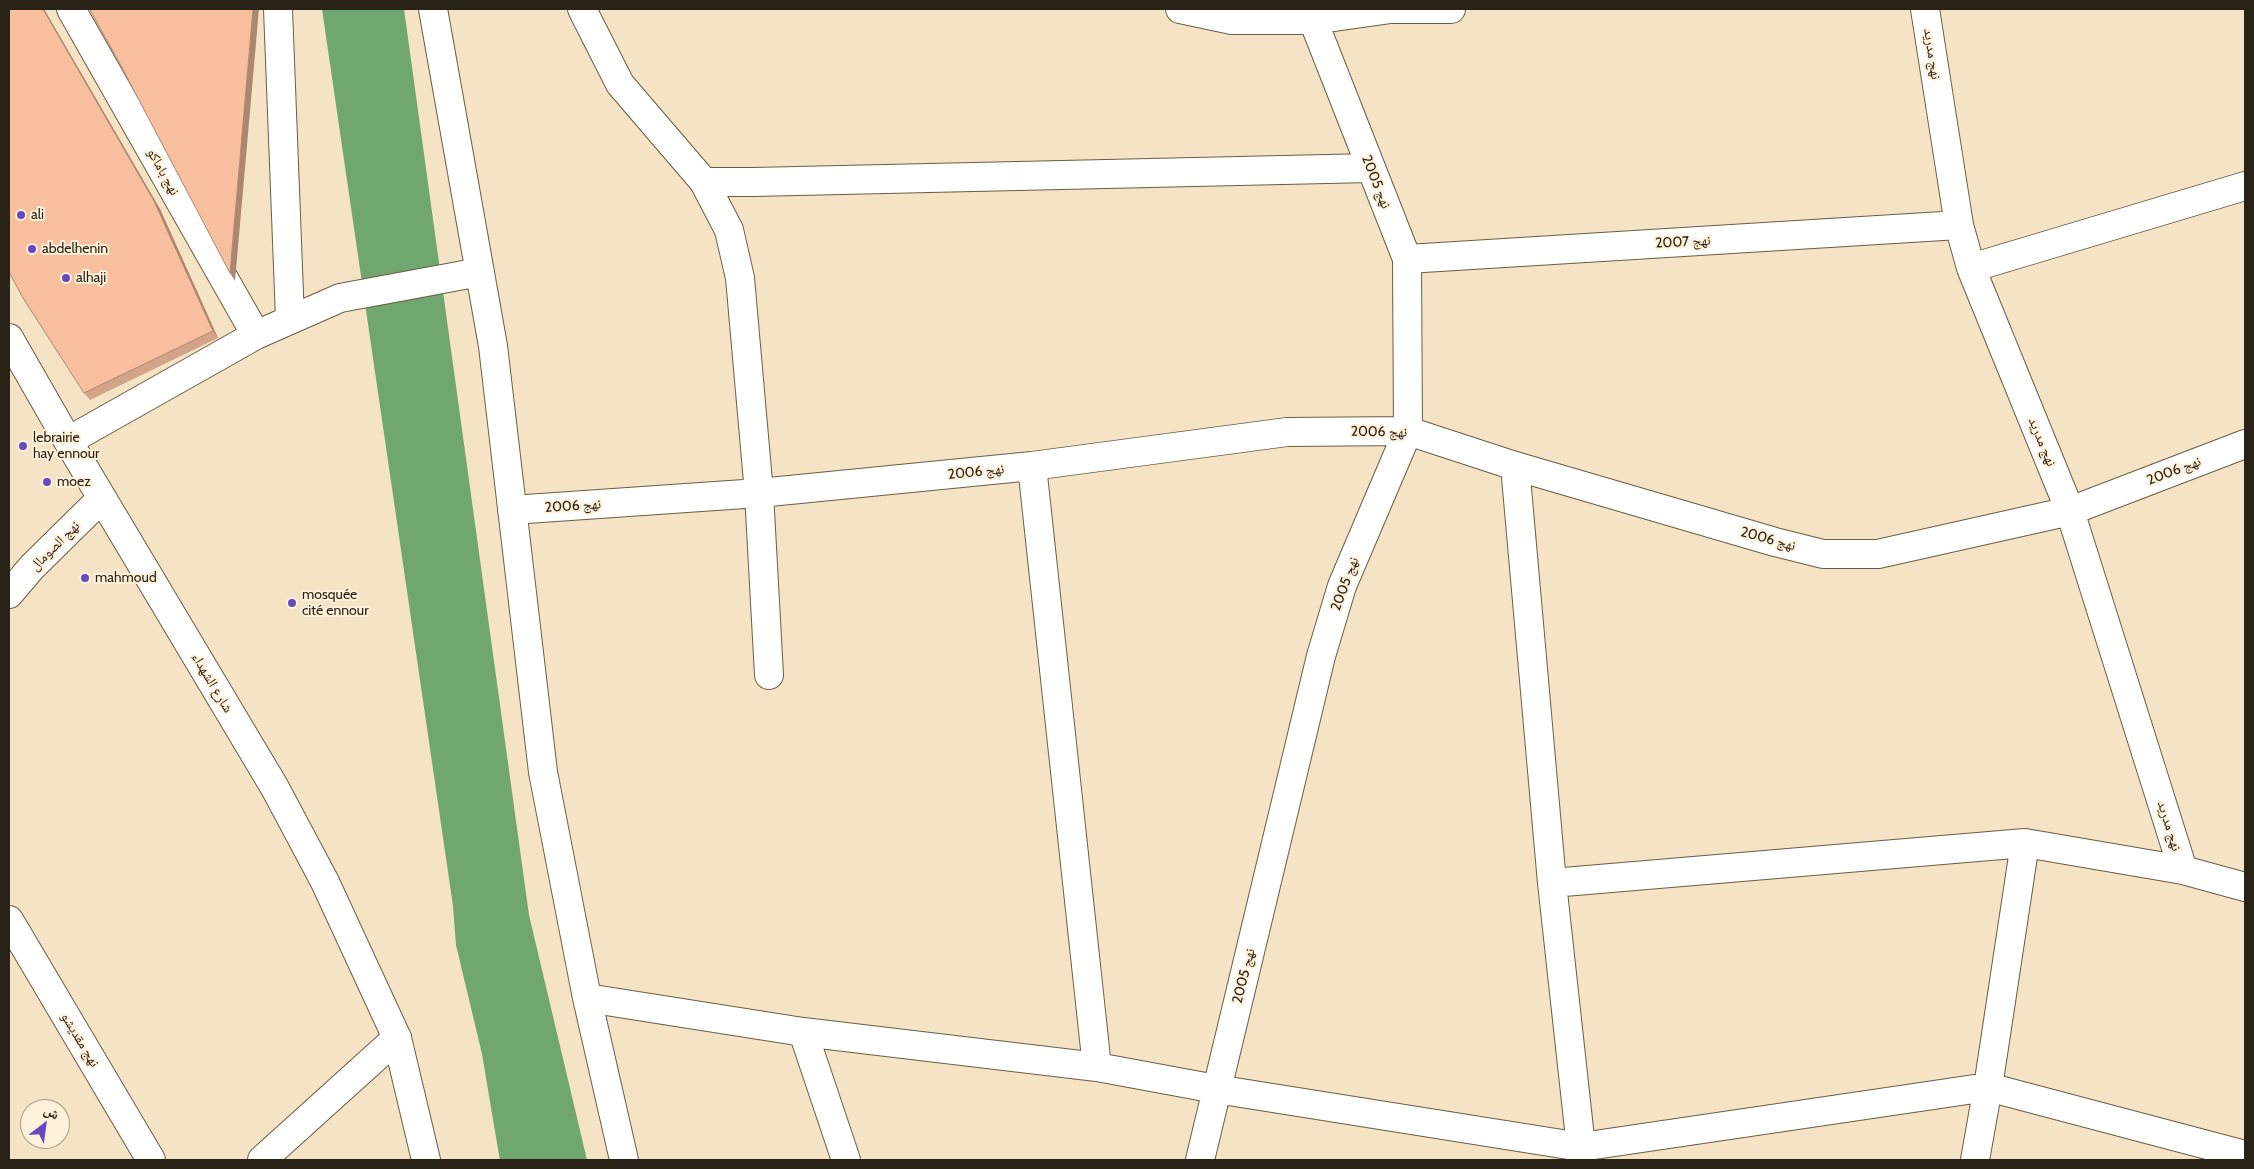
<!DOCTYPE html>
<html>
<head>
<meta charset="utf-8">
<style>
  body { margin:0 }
  #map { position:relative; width:2254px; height:1169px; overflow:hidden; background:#f4e4c5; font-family:Cabin,"Noto Naskh Arabic",sans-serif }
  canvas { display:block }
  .frame { position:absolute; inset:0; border:10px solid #282217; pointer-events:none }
  .north { position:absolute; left:20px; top:1099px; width:50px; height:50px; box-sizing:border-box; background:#fff1d9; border:1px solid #a99e8b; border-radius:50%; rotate:30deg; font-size:14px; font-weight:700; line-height:20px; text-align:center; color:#282217 }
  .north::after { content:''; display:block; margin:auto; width:18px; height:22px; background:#6848c0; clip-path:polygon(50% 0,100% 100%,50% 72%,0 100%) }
</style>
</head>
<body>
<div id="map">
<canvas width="2254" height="1169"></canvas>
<div class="frame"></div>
<div class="north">ش</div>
</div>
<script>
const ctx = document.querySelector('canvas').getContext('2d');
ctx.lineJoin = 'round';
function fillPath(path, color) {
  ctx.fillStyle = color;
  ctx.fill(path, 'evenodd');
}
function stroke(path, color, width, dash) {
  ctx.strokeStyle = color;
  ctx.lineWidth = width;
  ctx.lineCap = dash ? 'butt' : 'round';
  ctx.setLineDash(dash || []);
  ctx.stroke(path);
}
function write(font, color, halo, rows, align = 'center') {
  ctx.font = font + ' Cabin,"Noto Naskh Arabic",sans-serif';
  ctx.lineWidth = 4;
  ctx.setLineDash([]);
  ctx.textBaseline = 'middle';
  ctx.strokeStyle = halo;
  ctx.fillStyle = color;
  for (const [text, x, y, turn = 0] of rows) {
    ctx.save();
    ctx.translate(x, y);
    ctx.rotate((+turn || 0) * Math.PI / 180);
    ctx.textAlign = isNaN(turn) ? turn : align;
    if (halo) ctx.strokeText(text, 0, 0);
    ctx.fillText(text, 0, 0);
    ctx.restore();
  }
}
fillPath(new Path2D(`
  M322,9H404L529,915L587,1160H500L498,1149L482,1054L456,945L453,906Z`), '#70a66f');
const minor = new Path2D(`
  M71,9L256,335
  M278,9L290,319
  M433,9L493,346L543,772L587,998L624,1160
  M582,9L620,84L704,182L729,230L740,278L759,493L769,675
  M1180,9L1232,20H1313L1391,9H1451
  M1925,9L1959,225L1971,268L2070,511L2183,870
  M704,182H753L1371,168
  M1407,259L1959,225
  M1971,268L2245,186
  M68,441L256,335L340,298L480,272
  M1032,466L1097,1067
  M1515,466L1552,883L1581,1147L1580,1160
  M512,510L759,493L1032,466L1287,432L1408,431L1515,466L1775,542L1823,554H1878L2070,511L2245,444
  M9,594L32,567L102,498
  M1552,883L2025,843L2183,870L2245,887
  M9,920L151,1160
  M587,998L803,1032L1097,1067L1216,1089L1581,1147L1988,1087L2245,1155
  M803,1032L846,1160
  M262,1160L397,1038
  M1200,1160L1321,656L1342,586L1408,431L1407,259L1313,20
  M1975,1160L1988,1087L2025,843`);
const secondary = new Path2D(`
  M9,338L68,441L275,788L325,882L397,1038L426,1160`);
stroke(minor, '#6b5d42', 30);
stroke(secondary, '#6b5d42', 30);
stroke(minor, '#fff', 28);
stroke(secondary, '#fff', 28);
fillPath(new Path2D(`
  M9,9H44L160,209L218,338L90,400L84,393Z`), '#d4a488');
fillPath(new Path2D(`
  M43,9H44L160,209L218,338L213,331Z
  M253,9H259L235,281L230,273Z`), '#ad866f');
const building = new Path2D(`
  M9,9H43L154,201L213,331L84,393L23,298L9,272Z
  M90,9H253L230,273L120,64Z`);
fillPath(building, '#f7bf9e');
stroke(building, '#ad866f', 1);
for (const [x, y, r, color] of [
  [21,215,5,"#6848c0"],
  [32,249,5,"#6848c0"],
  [66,278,5,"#6848c0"],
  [23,446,5,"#6848c0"],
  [47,482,5,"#6848c0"],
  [85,578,5,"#6848c0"],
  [292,603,5,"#6848c0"]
]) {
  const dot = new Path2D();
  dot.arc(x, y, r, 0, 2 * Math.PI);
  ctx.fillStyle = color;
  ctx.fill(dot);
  stroke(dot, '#fff1d9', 2);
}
write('14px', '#282217', '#fff1d9', [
  ["نهج مدريد",1932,54,81],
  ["نهج باماكو",163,172,61],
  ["نهج 2005",1376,182,68],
  ["نهج 2007",1683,242,-3],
  ["نهج 2006",1379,432,1],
  ["نهج مدريد",2042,442,68],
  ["نهج 2006",2174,471,-21],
  ["نهج 2006",976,472,-6],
  ["نهج 2006",573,506,-4],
  ["نهج 2006",1768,539,15],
  ["نهج الصومال",55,546,-45],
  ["نهج 2005",1345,584,-70],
  ["شارع الشهداء",212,683,59],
  ["نهج مدريد",2169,826,73],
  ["نهج 2005",1244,976,-76],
  ["نهج مقديشو",80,1040,59]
]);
write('14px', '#282217', '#fff1d9', [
  ["ali",31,215],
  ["abdelhenin",42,249],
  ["alhaji",76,278],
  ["lebrairie",33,438],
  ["hay ennour",33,454],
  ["moez",57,482],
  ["mahmoud",95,578],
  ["mosquée",302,595],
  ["cité ennour",302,611]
], 'left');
</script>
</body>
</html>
